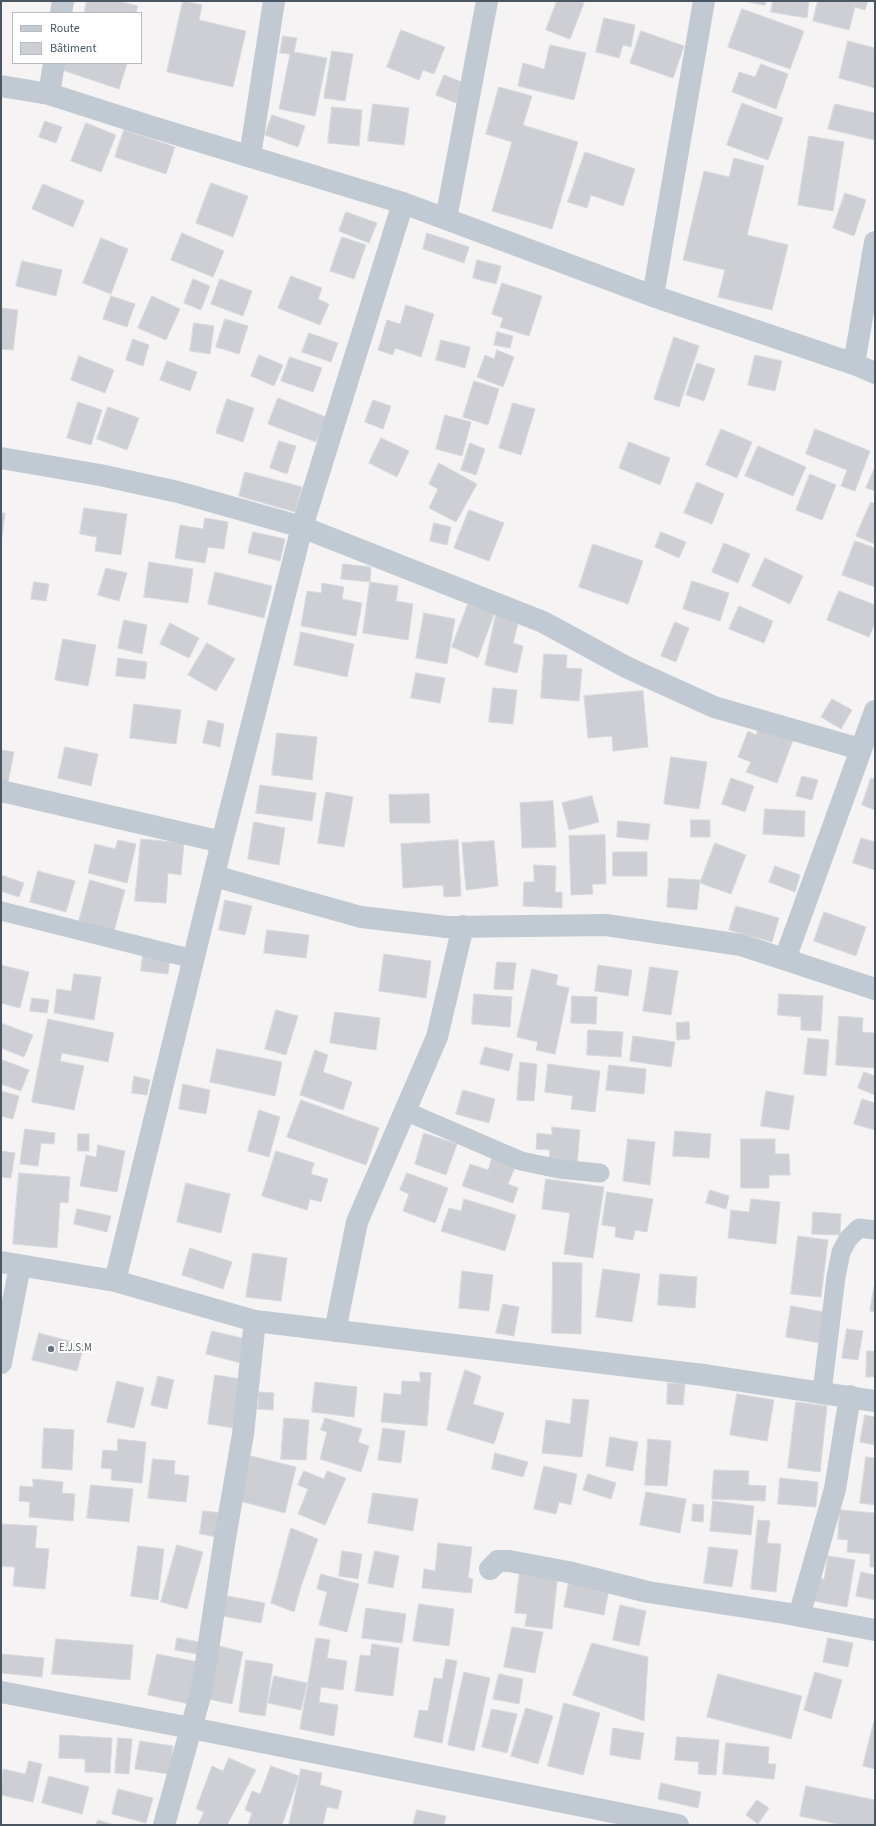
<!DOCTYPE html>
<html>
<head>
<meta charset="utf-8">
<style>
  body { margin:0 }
  #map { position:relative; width:876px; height:1826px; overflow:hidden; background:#f5f3f3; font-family:"Source Sans 3",sans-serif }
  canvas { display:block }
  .frame { position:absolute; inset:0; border:2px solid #4a5661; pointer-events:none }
  .legend { position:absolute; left:12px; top:12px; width:130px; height:52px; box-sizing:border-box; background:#fff; border:1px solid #b7bbc0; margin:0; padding:5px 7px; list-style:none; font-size:12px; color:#4a5661 }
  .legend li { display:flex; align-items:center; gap:8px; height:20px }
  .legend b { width:20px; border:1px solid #b7bbc0 }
</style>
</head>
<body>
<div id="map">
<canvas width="876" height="1826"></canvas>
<div class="frame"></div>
<ul class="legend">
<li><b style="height:5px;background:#c1cad2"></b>Route</li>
<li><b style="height:11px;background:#cdcfd5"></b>Bâtiment</li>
</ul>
</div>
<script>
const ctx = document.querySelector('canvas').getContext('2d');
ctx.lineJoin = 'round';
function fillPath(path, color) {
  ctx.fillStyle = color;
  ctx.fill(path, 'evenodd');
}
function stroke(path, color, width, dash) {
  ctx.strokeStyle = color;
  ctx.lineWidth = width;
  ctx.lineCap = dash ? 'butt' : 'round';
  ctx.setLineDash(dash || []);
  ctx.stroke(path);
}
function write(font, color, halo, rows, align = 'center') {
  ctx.font = font + ' "Source Sans 3",sans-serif';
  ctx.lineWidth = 4;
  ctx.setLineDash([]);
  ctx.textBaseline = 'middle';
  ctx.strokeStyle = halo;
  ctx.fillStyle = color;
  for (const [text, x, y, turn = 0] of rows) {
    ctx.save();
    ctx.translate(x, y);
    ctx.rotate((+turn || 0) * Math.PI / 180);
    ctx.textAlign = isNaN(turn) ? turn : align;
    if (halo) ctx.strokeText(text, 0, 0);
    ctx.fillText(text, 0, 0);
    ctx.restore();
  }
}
const building = new Path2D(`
  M87,1H118L138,6L136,13H84Z
  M183,1L202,5L199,20L246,31L233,87L167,72Z
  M557,1H578L584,3L570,39L546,30Z
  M744,1H766L765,5Z
  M773,1H809L807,18L771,12Z
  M818,1H868L865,10L855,7L849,30L813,21Z
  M742,9L804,31L790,69L728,47Z
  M604,18L635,25L631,47L623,45L619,58L596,52Z
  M401,30L445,47L434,74L423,70L419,80L387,67Z
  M641,31L684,46L673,78L630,63Z
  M283,36L297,38L294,52L327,58L315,116L279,109L290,54L280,53Z
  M848,41L875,48V88L839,78Z
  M550,45L586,53L574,100L518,86L523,63L544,69Z
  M332,51L353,54L345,101L324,98Z
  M64,63H123L127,64L119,89L62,70Z
  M761,64L788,74L776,109L732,92L739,72L755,77Z
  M444,75L464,83L456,103L436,95Z
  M499,87L532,96L523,125L578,142L552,229L492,211L512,142L486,134Z
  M742,103L783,118L768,160L727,145Z
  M373,104L409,108L404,145L368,141Z
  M835,104L875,113V140L828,129Z
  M332,107L362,110L359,146L328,143Z
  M272,115L305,126L298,147L265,135Z
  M45,121L62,127L56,143L39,137Z
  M86,123L116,135L101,172L71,161Z
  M124,130L175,147L166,174L115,157Z
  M809,136L844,142L833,211L798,205Z
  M585,152L635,169L623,206L591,195L587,208L568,202Z
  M734,158L764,166L747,235L788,245L772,310L718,297L725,270L683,260L704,171L729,177Z
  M211,183L248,196L233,237L196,223Z
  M43,184L84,201L73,227L32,209Z
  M845,193L866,200L854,236L833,228Z
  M346,212L377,223L369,243L339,231Z
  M182,233L224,251L213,277L171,260Z
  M427,233L469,247L464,263L423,249Z
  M342,237L366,245L354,279L330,271Z
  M101,238L128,249L111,294L83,283Z
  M477,260L501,266L496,284L473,278Z
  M22,261L62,270L56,296L16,286Z
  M291,276L322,288L318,299L329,304L320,325L278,308Z
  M193,279L210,286L201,310L184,303Z
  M220,279L252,291L243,316L211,304Z
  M502,283L542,296L529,336L500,327L503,318L492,314Z
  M111,296L135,304L127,327L103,319Z
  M152,296L180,309L166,340L138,328Z
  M406,305L434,314L421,357L395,348L393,355L378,350L387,320L400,324Z
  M1,308L18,310L13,350L1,349Z
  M225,319L248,326L239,354L216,347Z
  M194,323L214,326L210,354L190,351Z
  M497,332L513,336L510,348L494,345Z
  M309,333L338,343L331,362L302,352Z
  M674,337L699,346L679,407L654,399Z
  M133,339L149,345L143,366L126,360Z
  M441,340L470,347L465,368L436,360Z
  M497,350L514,357L503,387L477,377L485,355L494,359Z
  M259,355L283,365L274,386L251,376Z
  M755,355L782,361L775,391L748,385Z
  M79,356L114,370L105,393L71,380Z
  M290,357L322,368L313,392L281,381Z
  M167,361L197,372L190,391L160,380Z
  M697,363L715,369L704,401L686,395Z
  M474,381L499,389L488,425L463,417Z
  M278,398L326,417L316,442L268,424Z
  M227,399L254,408L243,442L216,433Z
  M373,400L391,406L383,429L365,422Z
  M78,402L102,410L91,445L67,438Z
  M513,403L535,409L521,455L499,448Z
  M108,407L139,418L127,450L97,439Z
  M445,415L471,422L462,456L436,449Z
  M721,429L752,442L737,478L706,465Z
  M815,429L870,451L855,491L841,486L847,470L806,454Z
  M381,438L409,451L397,477L369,463Z
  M279,441L296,446L287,474L270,468Z
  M629,442L670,458L660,485L619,468Z
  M470,443L485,449L476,475L461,470Z
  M758,446L806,467L793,496L745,476Z
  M439,463L477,484L456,522L429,508L438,489L429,484Z
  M875,467V491L866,488Z
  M245,472L302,487L295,512L239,496Z
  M810,474L836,485L822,520L796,510Z
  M697,482L724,494L712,524L684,513Z
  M871,502L875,504V544L856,536Z
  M84,508L127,514L121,555L95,551L97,537L80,534Z
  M469,510L504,523L489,561L454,548Z
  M1,513H5L1,545Z
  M205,518L228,522L224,549L208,547L205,563L175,558L180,525L203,529Z
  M434,523L451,527L447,545L430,541Z
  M253,532L285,539L280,561L248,553Z
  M661,532L686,542L679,558L655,547Z
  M855,541L875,548V587L842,575Z
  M724,543L750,554L738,583L712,572Z
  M593,544L643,561L628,604L579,587Z
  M765,558L803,576L790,604L752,586Z
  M149,562L193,569L188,603L144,597Z
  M343,564L371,567L370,582L341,579Z
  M106,568L127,573L119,601L98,595Z
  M215,572L272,586L264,618L208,604Z
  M692,581L729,593L720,621L683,609Z
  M34,582L49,584L46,601L31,599Z
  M370,582L398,586L396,601L413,604L408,640L363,633Z
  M322,583L344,587L342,599L362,603L356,636L301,626L307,591L321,593Z
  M839,591L875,605V623L869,637L827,620Z
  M468,604L494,614L478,658L452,647Z
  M739,606L773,621L764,643L729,629Z
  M424,613L455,619L447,664L416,658Z
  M496,615L519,620L513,643L523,646L517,673L485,665Z
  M124,620L147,625L142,654L118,648Z
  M675,622L689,628L676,662L661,656Z
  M170,623L199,638L189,658L160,644Z
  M301,632L354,644L347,677L294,665Z
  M63,639L96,645L88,686L55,680Z
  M207,643L235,659L216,691L188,675Z
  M544,654L567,655L566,668L582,669L579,701L541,698Z
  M118,658L147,662L145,679L116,676Z
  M416,673L445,678L440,703L411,698Z
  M493,688L517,690L513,724L489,722Z
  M643,691L648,747L613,751L612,736L588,738L584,696Z
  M832,699L852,710L841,729L821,717Z
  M134,704L181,710L176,744L130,738Z
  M208,720L224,724L220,747L203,743Z
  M759,727L793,740L777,783L746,772L751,762L738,757L748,731L756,735Z
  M277,733L317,737L312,780L272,775Z
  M65,747L98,754L91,786L58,778Z
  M1,750L14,752L8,782L1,781Z
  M671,757L707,762L699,809L664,804Z
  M802,776L818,780L812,800L796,796Z
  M731,778L754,786L745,812L722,804Z
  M871,778L875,779V810L862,805Z
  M260,785L316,793L312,821L256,813Z
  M326,792L353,797L344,847L318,843Z
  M429,794L430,823H390L389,795Z
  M592,796L599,822L569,830L562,803Z
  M553,801L556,847L522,848L520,803Z
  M765,809L805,811L804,837L763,834Z
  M691,820H710V837H691Z
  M618,821L650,824L648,840L617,837Z
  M254,822L285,828L279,865L248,859Z
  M605,835L606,884H592L593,894L571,895L569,836Z
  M861,838L875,842V870L853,863Z
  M141,839L184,843L181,875L168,873L166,903L135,901Z
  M118,840L136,844L127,883L88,873L95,844L115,849Z
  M458,840L461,896L444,897L443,885L403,888L401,844Z
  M494,841L498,886L466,890L462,843Z
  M715,843L746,855L731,894L700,883Z
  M613,852H647V876H613Z
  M534,865L556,866L555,892H562V908L523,906L524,882H534Z
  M775,866L800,875L795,892L769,882Z
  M38,871L75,881L66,912L30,902Z
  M1,875L24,883L19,897L1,891Z
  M669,878L700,880L697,910L667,907Z
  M90,880L125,890L113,935L78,925Z
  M225,900L252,906L245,935L219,930Z
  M736,906L779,918L772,942L729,930Z
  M824,912L866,927L856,956L814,941Z
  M267,930L309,935L306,958L264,953Z
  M143,954L170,958L168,974L141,971Z
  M384,954L431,961L426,998L379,991Z
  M497,962L516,963L513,990L494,989Z
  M1,965L29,972L20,1008L1,1003Z
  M598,965L632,970L628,996L595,991Z
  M650,967L678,971L671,1015L643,1011Z
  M532,969L558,975L556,985L569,988L555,1054L536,1050L538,1042L517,1037Z
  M74,974L101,977L94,1020L54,1013L57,989L71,991Z
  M474,994L512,997L510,1027L472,1024Z
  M779,994L823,996L821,1031L801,1030V1017L778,1015Z
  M572,996L597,997L596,1024L571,1023Z
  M32,998L49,1000L47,1013L30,1011Z
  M276,1010L298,1016L286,1055L265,1049Z
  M335,1012L380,1018L376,1050L330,1043Z
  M839,1016L863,1018L862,1032L875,1033V1068L836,1065Z
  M48,1019L114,1033L108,1062L62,1053L60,1061L84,1066L74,1110L32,1102Z
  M689,1022L690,1039L677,1040L676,1023Z
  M1,1023L33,1035L24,1057L1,1048Z
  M588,1030L623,1032L621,1057L587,1055Z
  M633,1036L675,1042L671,1067L630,1061Z
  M808,1038L829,1040L826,1076L804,1074Z
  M485,1047L513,1054L509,1071L480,1064Z
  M217,1049L282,1062L275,1096L210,1082Z
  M315,1050L328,1055L323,1072L352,1082L343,1110L300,1095Z
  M3,1060L29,1070L21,1091L1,1084V1066Z
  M520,1062L537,1064L534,1101L517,1100Z
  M548,1064L600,1071L595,1112L571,1109L573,1096L545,1092Z
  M609,1065L646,1069L644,1094L606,1090Z
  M864,1072L875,1076V1095L858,1088Z
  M134,1076L150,1080L147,1095L132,1093Z
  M183,1084L210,1090L206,1114L179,1109Z
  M463,1090L495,1099L489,1123L456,1114Z
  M1,1091L19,1096L13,1119L1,1116Z
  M766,1091L794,1096L789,1130L761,1126Z
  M862,1099L875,1103V1130L854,1124Z
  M301,1100L379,1128L366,1165L287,1137Z
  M259,1110L280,1117L269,1157L248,1151Z
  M552,1127L580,1130L577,1164L549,1161L550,1150L536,1149L537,1133L552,1135Z
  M25,1129L55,1133L54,1144L41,1143L38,1166L20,1164Z
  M675,1131L711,1134L709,1158L673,1156Z
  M424,1133L457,1144L446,1175L415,1164Z
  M78,1134H89V1151H78Z
  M628,1139L655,1142L650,1185L623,1181Z
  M741,1139H775V1154H789L790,1175H769V1188H741Z
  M98,1145L125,1151L117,1192L80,1186L86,1155L96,1157Z
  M1,1151L15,1153L11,1178L1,1177Z
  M276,1151L314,1163L311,1174L328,1179L321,1202L310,1199L307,1210L262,1196Z
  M492,1158L515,1167L508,1184L518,1188L513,1203L462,1186L470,1164L488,1170Z
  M19,1173L70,1177L68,1203L60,1202L57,1248L13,1244Z
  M407,1173L448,1188L435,1223L403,1211L409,1194L400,1190Z
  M546,1179L604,1187L593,1258L564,1254L570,1213L542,1209Z
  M186,1183L230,1194L221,1233L177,1222Z
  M710,1190L729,1196L726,1209L706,1203Z
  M607,1192L653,1199L647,1232L635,1230L633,1240L615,1237L616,1227L602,1225Z
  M464,1199L516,1215L505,1251L441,1231L449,1208L461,1211Z
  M751,1199L780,1202L776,1244L728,1238L731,1210L749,1212Z
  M77,1209L111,1216L107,1232L74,1224Z
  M813,1212L841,1214L840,1235L812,1234Z
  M798,1236L828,1240L821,1297L791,1294Z
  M190,1248L232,1262L223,1289L182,1275Z
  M253,1253L287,1258L281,1301L246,1297Z
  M553,1262L582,1263L581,1334L552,1333Z
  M603,1269L640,1274L632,1322L596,1317Z
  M462,1271L493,1275L489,1311L459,1308Z
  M660,1274L697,1277L695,1308L658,1305Z
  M874,1288L875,1289V1312L870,1311Z
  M503,1304L519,1307L514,1336L496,1333Z
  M791,1306L824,1312L820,1343L786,1337Z
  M847,1329L863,1331L858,1360L842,1358Z
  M212,1331L246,1339L241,1363L206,1354Z
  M39,1333L84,1345L77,1371L32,1360Z
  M867,1351H875V1377H866Z
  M465,1370L481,1376L473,1404L504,1413L494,1444L447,1430Z
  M420,1372L431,1373L427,1426L381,1422L384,1393L401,1395L402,1381L420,1382Z
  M215,1375L241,1379L234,1428L208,1424Z
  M158,1376L174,1380L167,1409L151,1405Z
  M117,1381L144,1388L134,1428L107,1422Z
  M315,1382L357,1387L354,1417L312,1412Z
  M668,1383L685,1384L683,1405L667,1404Z
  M259,1392L274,1393L273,1410L258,1409Z
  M737,1394L774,1400L767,1441L730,1435Z
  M573,1399L589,1400L582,1457L542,1453L546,1420L570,1424Z
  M796,1402L827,1406L820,1472L788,1468Z
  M865,1415L875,1417V1445L860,1442Z
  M284,1418L309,1420L306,1460L281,1459Z
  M325,1418L362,1429L358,1442L369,1446L361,1472L320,1459L327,1432L321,1430Z
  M44,1428L74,1430L72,1470L42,1468Z
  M383,1428L405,1431L401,1463L378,1460Z
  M610,1437L638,1442L633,1471L606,1466Z
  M118,1439L146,1442L142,1483L111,1480L112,1469L101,1468L103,1450L117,1451Z
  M648,1439L671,1441L667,1486L645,1485Z
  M495,1453L528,1462L523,1477L492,1469Z
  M251,1456L296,1467L285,1513L240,1501Z
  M866,1457L875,1458V1505L860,1503Z
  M153,1459L175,1461L174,1474L189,1476L186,1502L148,1498Z
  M544,1466L577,1474L571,1505L559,1502L556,1514L534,1509Z
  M714,1470L749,1471L748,1485L766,1486L765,1501L712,1499Z
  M304,1471L324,1479L327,1471L346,1478L325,1525L298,1514L308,1489L298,1485Z
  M588,1474L616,1483L611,1499L583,1490Z
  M780,1478L818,1482L816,1507L778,1504Z
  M33,1479L63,1482L62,1493L75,1494L73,1521L29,1517L30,1502L19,1501L20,1486L33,1487Z
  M91,1485L133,1489L129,1522L87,1518Z
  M646,1492L686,1499L680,1533L640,1525Z
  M373,1493L418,1499L413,1531L368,1523Z
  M713,1501L754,1506L751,1535L710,1531Z
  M693,1504L704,1505L703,1522L692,1521Z
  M840,1510L875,1513V1567H870V1554L847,1552L848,1540L838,1539Z
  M203,1511L222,1513L218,1537L200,1534Z
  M758,1520L770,1521L767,1543L781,1544L776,1592L751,1589Z
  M1,1524L37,1526L35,1548L49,1549L45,1589L13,1586L15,1567L1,1566Z
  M291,1528L318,1539L301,1586L294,1612L271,1603Z
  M438,1543L472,1547L468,1578L473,1579L471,1593L422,1588L424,1569L435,1571Z
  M177,1545L203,1552L187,1609L161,1602Z
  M138,1546L164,1549L158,1600L131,1596Z
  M709,1547L738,1550L732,1587L704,1583Z
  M342,1551L362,1554L358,1579L339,1576Z
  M375,1551L399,1556L393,1588L368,1583Z
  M828,1556L855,1560L847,1607L813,1601L817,1578L824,1579Z
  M520,1568L558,1572L552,1629L525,1626L527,1614L515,1613Z
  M861,1572L875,1575V1600L856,1596Z
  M321,1574L359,1584L347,1632L319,1625L327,1592L317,1589Z
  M569,1581L609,1589L604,1615L564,1607Z
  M227,1596L265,1603L261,1623L223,1616Z
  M419,1604L454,1609L449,1646L413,1641Z
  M620,1605L646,1611L639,1646L613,1640Z
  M366,1608L406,1614L402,1643L362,1638Z
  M512,1627L543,1632L535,1673L504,1667Z
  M177,1638L199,1642L197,1654L175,1650Z
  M316,1638L330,1640L327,1658L347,1661L343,1690L321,1687L319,1702L338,1705L334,1736L300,1729Z
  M828,1638L853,1643L848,1667L823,1662Z
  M56,1639L133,1645L130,1680L52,1674Z
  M592,1643L648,1657L644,1721L573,1695Z
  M372,1644L399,1648L393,1696L355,1691L360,1655L370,1656Z
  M219,1646L243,1652L232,1704L208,1699Z
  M1,1654L44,1658L42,1677L1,1673Z
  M157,1654L198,1662L189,1704L148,1695Z
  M446,1659L457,1661L442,1743L414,1737L419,1710L428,1711L434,1678L442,1679Z
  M246,1660L273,1664L265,1716L239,1712Z
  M464,1672L490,1678L474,1751L448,1745Z
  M815,1672L842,1680L831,1719L804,1710Z
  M499,1674L523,1679L519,1704L493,1699Z
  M718,1674L802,1696L791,1739L707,1717Z
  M274,1676L307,1683L301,1710L268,1703Z
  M564,1703L600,1713L583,1775L548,1766Z
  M526,1708L553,1716L538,1764L511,1756Z
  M492,1709L517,1714L507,1753L482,1747Z
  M874,1722H875V1769L863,1766Z
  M613,1728L644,1733L640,1760L610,1755Z
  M60,1735L112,1738L110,1773L85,1772V1759L59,1758Z
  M677,1737L719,1740L716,1775L698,1774L699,1762L675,1760Z
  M118,1738L132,1739L129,1774L115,1773Z
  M140,1741L173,1746L169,1774L135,1769Z
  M726,1743L769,1747L768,1764H776L774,1779L723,1774Z
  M229,1758L256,1770L227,1825H198L204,1812L196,1809L212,1766L223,1771Z
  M29,1761L42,1764L33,1802L1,1795L3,1769L25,1774Z
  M271,1766L299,1776L282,1825H248L252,1813L245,1810L252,1791L260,1794Z
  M301,1769L322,1773L320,1785L342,1791L338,1809L327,1807L323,1825H289Z
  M49,1776L89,1787L82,1814L42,1803Z
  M661,1783L701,1792L698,1808L658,1799Z
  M806,1786L875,1800V1825H842L800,1816Z
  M118,1789L153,1798L146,1823L112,1814Z
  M757,1800L769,1808L758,1824L746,1815Z
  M417,1810L446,1816L444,1825H413Z
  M98,1820L114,1825H96Z`);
fillPath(building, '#cdcfd5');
stroke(building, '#d7d9de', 1);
stroke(new Path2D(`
  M1,911L193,959
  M405,1111L521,1161L559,1169L600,1173
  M822,1392L836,1277L841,1252L848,1239L859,1228L875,1230`), '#c1cad2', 19);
stroke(new Path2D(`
  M61,13L63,1
  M1,86L49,94L149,126L403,203L653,296L854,364L875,373
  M49,94L54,63
  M250,156L274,1
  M446,219L487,1
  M653,296L704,1
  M854,364L875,242
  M1,458L100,475L178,492L302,527L543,622L626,667L714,707L860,749
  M1,791L222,842
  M214,876L361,917L447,927L606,925L741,945L875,989
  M785,959L875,711
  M1,1262L115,1281L255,1321L703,1375L875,1401
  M115,1281L222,842L302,527L403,203
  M335,1331L357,1222L437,1037L463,926
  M1,1363L20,1266
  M490,1569L498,1561H509L568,1572L648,1592L784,1613L875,1630
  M799,1616L835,1489L850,1396
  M1,1692L191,1728L678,1825
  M164,1825L202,1689L224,1544L243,1434L255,1321`), '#c1cad2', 22);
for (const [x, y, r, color] of [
  [51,1349,4,"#6b7280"]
]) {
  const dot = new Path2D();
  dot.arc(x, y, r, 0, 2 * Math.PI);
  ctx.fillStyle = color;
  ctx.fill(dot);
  stroke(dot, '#fff', 1.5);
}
write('11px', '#5b616d', '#fff', [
  ["E.J.S.M",59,1349]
], 'left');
</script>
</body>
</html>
